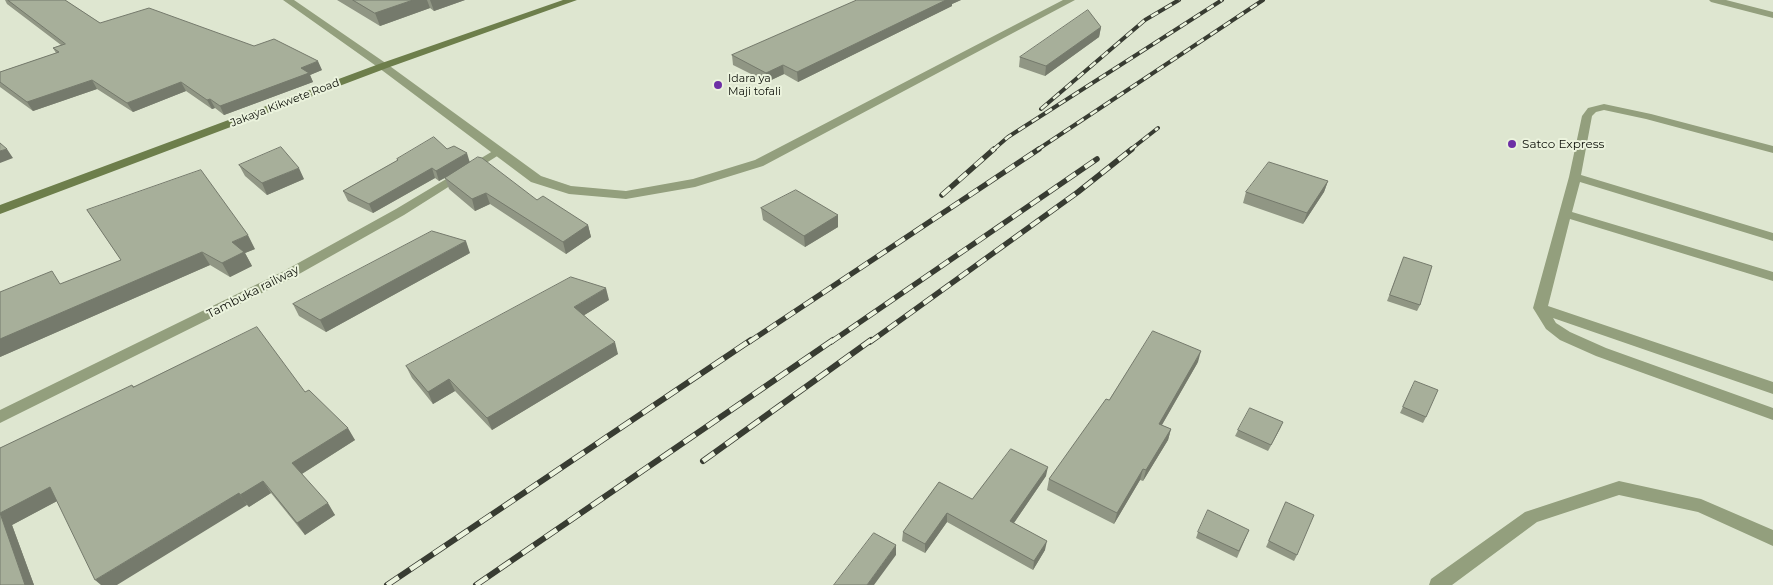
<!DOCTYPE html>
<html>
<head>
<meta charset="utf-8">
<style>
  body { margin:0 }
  canvas { display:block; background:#dee6d0 }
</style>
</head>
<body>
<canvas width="1773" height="585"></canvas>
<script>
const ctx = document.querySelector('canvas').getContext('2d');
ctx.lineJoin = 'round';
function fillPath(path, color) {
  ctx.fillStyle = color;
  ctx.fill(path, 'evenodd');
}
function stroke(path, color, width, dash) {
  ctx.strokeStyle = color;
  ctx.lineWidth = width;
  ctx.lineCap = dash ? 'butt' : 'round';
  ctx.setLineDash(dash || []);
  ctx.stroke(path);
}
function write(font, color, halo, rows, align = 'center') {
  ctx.font = font + ' Montserrat,sans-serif';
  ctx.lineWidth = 4;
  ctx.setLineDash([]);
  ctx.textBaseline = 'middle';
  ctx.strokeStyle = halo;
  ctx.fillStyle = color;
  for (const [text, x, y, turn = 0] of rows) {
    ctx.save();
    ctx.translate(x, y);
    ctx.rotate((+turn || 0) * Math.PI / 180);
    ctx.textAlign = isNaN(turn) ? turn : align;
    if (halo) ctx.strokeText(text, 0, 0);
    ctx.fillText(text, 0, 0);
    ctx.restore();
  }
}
fillPath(new Path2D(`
  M1604,104L1651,114L1773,146V153L1646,119L1604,110L1596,112L1592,116L1581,175L1773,233V241L1580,182L1572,212L1773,272V281L1570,219L1548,306L1773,382V394L1553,318L1556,323L1570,332L1606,348L1773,408V420L1596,356L1560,340L1546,329L1533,308L1569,177L1582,116L1588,108Z
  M498,148L504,151L502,153L404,215L292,278L0,423V410L282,272L396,209Z
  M1619,481L1701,499L1773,530V546L1698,512L1619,495L1537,522L1452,585H1429L1431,579L1525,512Z`), '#939f7d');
fillPath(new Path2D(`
  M283,0H294L387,64L541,176L571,186L626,191L693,179L755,160L1063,0H1075L763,166L695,187L626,199L569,194L531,182L379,68Z
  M1709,0H1726L1773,12V18L1711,2Z`), '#939f7d');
fillPath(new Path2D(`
  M563,0H577L387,68L0,214V205L379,64Z`), '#6d7e4b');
const railFar2 = new Path2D(`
  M1041,109L1145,20L1179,0
  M993,150L1008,137L1222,0
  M1037,150L1263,0
  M1130,150L1158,128`);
const railFar1 = new Path2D(`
  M942,195L994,149
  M749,342L1039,149
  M831,342L1097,159
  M870,342L1078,192L1132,149`);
const rail = new Path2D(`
  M703,461L871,340
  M387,585L751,340
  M476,585L833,340`);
stroke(railFar2, '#383c32', 4);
stroke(railFar1, '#383c32', 5.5);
stroke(rail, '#383c32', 6);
stroke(railFar2, '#ebf3dd', 2.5, [8]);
stroke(railFar1, '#ebf3dd', 4, [11]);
stroke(rail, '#ebf3dd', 4.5, [14]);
fillPath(new Path2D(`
  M5,0H65L100,23L254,46L322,70L310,75L313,82L224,115L215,108L212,109L186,91L133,112L97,89L33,111L0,87V72L56,53L53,48L61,45L7,4Z
  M337,0H465L434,11L430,8L380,26Z
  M857,0H961L952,4V6L798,82L784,74L767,82L733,65L732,55Z
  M1101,27L1099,37L1045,76L1019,67L1020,57Z
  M447,149L537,200L588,225L591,237L566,254L490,204L475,211L449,189L445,178L439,181L435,178L373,213L348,201L343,191L398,160L397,159Z
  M239,165L304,179L267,195L245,176Z
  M1328,181L1324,192L1303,224L1243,203L1246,192Z
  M761,208L838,215V227L805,247L763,220Z
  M87,210L255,249L245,253L252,266L230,277L210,265L0,357V292L62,284L121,260Z
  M470,253L326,332L299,316L293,304Z
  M1404,257L1420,305L1417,311L1387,301Z
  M609,300L584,315L618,354L492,430L455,391L433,404L412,378L406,366Z
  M1198,362L1162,425L1171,429L1168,440L1143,481L1140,480L1114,524L1047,490L1049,479Z
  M133,386L305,392L355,440L302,474L335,515L305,535L271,493L249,507L247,505L57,501L12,525L34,585H0V448Z
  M1412,388L1426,417L1423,423L1400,413Z
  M1283,422L1268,451L1235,436L1238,430Z
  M1046,476L1014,523L1045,550L1033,570L947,522L925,553L902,541L903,532L972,499Z
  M1286,502L1297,555L1294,561L1266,547Z
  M1249,530L1237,558L1196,538L1198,532Z`), '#909684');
fillPath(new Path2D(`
  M413,0H427L430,8L380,26L375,13Z
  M430,0H465L434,11Z
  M946,0H961L952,4V6L798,82L797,72Z
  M1101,27L1099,37L1045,76L1046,66Z
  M318,61L322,70L310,75L313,82L224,115L220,106L301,68Z
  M783,65L784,74L767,82L766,73Z
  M92,80L97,89L33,111L27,102Z
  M181,82L186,91L133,112L127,103Z
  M210,99L215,108L212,109L207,100Z
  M7,149L13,158L0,163V151Z
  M467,153L470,163L439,181L436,171Z
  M299,168L304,179L267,195L262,183Z
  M432,168L435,178L373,213L369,204Z
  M1328,181L1324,192L1303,224L1307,213Z
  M486,193L490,204L475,211L472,199Z
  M838,215V227L805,247L804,236Z
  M588,225L591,237L566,254L563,242Z
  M248,235L255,249L245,253L252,266L230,277L222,263L232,242Z
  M466,241L470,253L326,332L320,320Z
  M202,252L210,265L0,357V339Z
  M606,288L609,300L578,319L574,307Z
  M615,342L618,354L492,430L487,418Z
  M1201,351L1198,362L1156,435L1159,424Z
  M449,379L455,391L433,404L428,392Z
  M1283,422L1280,429L1268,451L1271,445Z
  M348,428L355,440L300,475L292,463Z
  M1171,429L1168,440L1143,481L1146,470Z
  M1048,467L1046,476L1009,530L1010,521Z
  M1143,469L1140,480L1114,524L1117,513Z
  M263,481L271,493L249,507L240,495Z
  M50,487L61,499L12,525L34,585H25L0,513Z
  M239,493L247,505L117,585H101L95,580Z
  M328,503L335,515L305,535L297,523Z
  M947,513V522L925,553V544Z
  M1047,541L1045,550L1033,570L1034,561Z
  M896,545V555L874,585H867Z`), '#757a6c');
const building = new Path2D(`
  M8,0H65L100,23L149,8L254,46L274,39L318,61L301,68L309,73L220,106L210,99L207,100L181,82L127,103L92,80L27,102L0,82V72L59,52L53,48L65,44Z
  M353,0H413L375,13Z
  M857,0H946L797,72L783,65L766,73L732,55Z
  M1088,10L1101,27L1046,66L1020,57Z
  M434,137L447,149L454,146L467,153L436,171L432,168L369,204L343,191L398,160L397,159Z
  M0,143L7,149L0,151Z
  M281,147L299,168L262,183L239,165Z
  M478,157L482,158L537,200L543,196L588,225L563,242L486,193L472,199L445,178Z
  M1269,162L1328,181L1307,213L1246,192Z
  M201,170L248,235L232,242L244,252L222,263L202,252L0,339V292L52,271L60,284L121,260L87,210Z
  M796,190L838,215L804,236L761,208Z
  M432,231L466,241L320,320L293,304Z
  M1404,257L1432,266L1420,305L1390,295Z
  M571,277L606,288L574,307L615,342L487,418L449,379L428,392L406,366Z
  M257,327L305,392L309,390L348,428L292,463L328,503L297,523L263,481L240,495L239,493L95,580L50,487L0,513L25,585H0V448L132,385L133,387Z
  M1153,331L1201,351L1159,424L1171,429L1146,470L1143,469L1117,513L1049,479L1106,399L1109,400Z
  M1415,381L1438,390L1426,417L1403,407Z
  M1250,408L1283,422L1271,445L1238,430Z
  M1011,449L1048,467L1010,521L1047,541L1034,561L947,513L925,544L903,532L939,482L972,499Z
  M1286,502L1314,515L1297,555L1269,541Z
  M1208,510L1249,530L1239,551L1198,532Z
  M874,533L896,545L867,585H834Z`);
fillPath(building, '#a7af9a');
stroke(building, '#757a6c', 1);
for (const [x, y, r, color] of [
  [718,85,5,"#6d2fa5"],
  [1512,144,5,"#6d2fa5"]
]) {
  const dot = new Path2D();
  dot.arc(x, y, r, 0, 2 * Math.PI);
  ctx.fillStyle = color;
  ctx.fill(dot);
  stroke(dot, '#ebf3dd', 2);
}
write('11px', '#0d1009', '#ebf3dd', [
  ["Idara ya",728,79],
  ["Maji tofali",728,92]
], 'left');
write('11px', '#0d1009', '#ebf3dd', [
  ["Jakaya Kikwete Road",285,103,-21]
]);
write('12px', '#0d1009', '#ebf3dd', [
  ["Satco Express",1522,144]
], 'left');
write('12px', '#0d1009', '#ebf3dd', [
  ["Tambuka railway",253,292,-27]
]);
</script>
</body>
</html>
